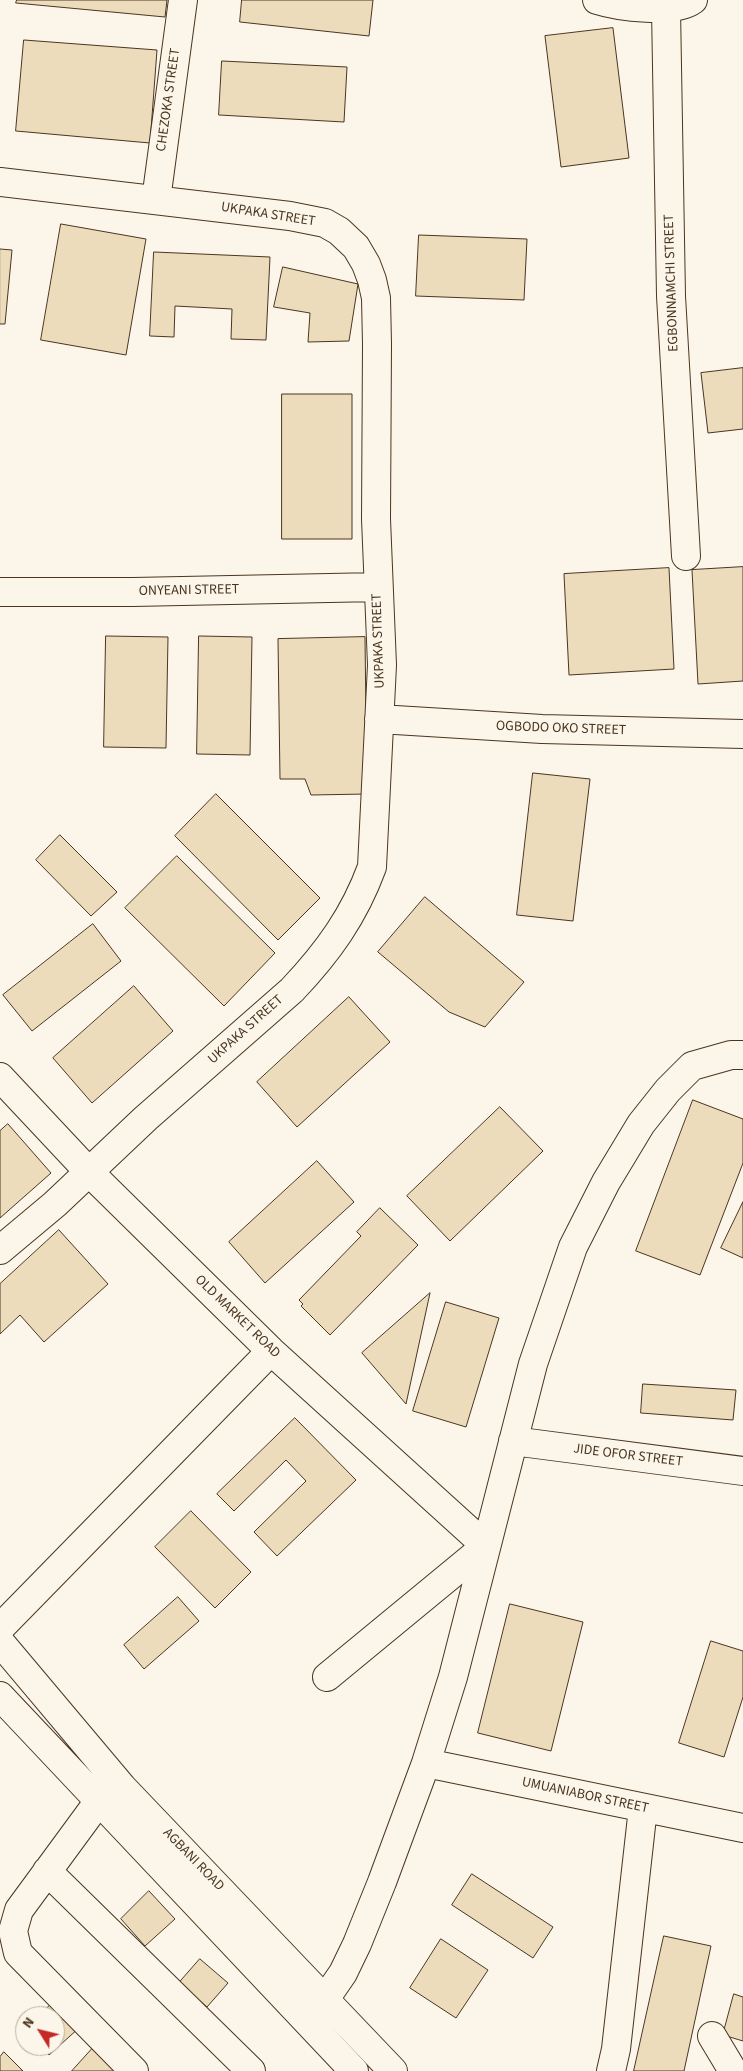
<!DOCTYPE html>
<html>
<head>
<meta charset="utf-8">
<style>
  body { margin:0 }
  #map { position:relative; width:743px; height:2071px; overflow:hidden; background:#fbf6e9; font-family:"Source Sans 3",sans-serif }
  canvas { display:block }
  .north { position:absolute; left:15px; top:2006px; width:50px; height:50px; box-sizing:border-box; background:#fbf6e9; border:1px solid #b4a999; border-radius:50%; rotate:306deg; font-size:14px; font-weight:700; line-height:20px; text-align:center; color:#4a3520 }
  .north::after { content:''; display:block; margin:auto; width:18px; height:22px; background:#c62828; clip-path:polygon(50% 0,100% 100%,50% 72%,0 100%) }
</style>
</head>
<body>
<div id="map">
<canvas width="743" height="2071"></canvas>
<div class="north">N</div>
</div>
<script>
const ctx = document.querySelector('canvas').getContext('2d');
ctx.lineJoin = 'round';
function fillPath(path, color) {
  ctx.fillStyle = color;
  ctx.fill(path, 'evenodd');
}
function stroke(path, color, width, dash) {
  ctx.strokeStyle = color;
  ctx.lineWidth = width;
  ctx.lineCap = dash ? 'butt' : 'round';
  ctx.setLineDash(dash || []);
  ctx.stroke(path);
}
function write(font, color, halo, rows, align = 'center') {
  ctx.font = font + ' "Source Sans 3",sans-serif';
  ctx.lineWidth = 4;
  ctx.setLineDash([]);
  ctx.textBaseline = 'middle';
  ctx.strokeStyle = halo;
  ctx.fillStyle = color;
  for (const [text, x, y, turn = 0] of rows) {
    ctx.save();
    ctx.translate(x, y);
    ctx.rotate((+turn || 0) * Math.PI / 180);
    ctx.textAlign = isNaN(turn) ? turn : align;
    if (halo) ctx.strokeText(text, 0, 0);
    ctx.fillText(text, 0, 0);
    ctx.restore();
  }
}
const building = new Path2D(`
  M17,0H167L165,17L16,3Z
  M242,0H373L369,36L240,22Z
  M613,28L629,158L561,167L545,36Z
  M24,40L157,50L150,143L16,131Z
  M222,61L347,67L344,122L219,115Z
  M61,224L146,239L126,355L41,340Z
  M419,235L527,239L524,300L416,296Z
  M0,249L12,250L5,324H0Z
  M154,252L270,257L266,340L231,339L232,309L175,306L174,337L150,336Z
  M283,267L358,284L349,341L308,342L310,313L274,307Z
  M743,368V429L708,433L701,373Z
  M282,394H352V539H282Z
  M743,567V681L698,684L692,570Z
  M669,568L674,669L569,675L564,574Z
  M106,636L168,637L166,748L104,747Z
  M199,636L252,637L250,755L197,754Z
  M365,637L367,794L311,795L305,779H280L278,639Z
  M533,773L590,779L573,921L517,915Z
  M216,794L320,898L278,940L175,836Z
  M60,835L117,892L91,916L36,860Z
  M177,856L275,953L224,1006L125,908Z
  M425,897L524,982L485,1027L449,1012L378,952Z
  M93,924L121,961L32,1031L3,995Z
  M134,986L173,1031L92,1103L53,1058Z
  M349,997L390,1042L297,1127L257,1082Z
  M693,1100L743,1119V1163L700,1275L636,1251Z
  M500,1107L543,1151L450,1241L407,1196Z
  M8,1124L51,1173L0,1218V1131Z
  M317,1161L354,1202L265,1283L229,1242Z
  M743,1202V1258L721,1248Z
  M380,1208L418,1245L330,1335L301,1306L303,1304L299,1300L361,1236L357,1232Z
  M59,1230L108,1284L44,1342L20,1315L0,1334V1284Z
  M430,1293L406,1404L362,1353Z
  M446,1302L499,1318L466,1427L413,1411Z
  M643,1384L736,1390L733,1420L641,1413Z
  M295,1418L356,1480L277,1556L254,1532L306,1481L286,1460L234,1511L217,1494Z
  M191,1511L251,1572L215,1608L155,1547Z
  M178,1597L199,1621L144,1669L124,1645Z
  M510,1604L583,1622L551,1751L478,1733Z
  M711,1641L743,1651V1697L724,1757L679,1743Z
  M472,1874L553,1927L533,1958L452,1905Z
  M149,1891L175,1919L145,1946L121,1919Z
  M664,1936L711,1946L684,2071H634Z
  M441,1939L488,1970L456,2018L410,1988Z
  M200,1959L228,1983L207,2007L179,1983Z
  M734,1994L743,1997V2041L723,2035Z
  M56,2000L80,2027L49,2055L41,2046H55V2016H38Z
  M92,2049L117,2071H72Z
  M4,2052L23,2071H0V2057Z`);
fillPath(building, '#ecdcbc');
stroke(building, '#4a3520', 1);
const minor = new Path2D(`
  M597,0C619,7 674,14 693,0
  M666,9L671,296L686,556
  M0,182L290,216L325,223L339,231L356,247L366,264L372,280L376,298L377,344L376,519L382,665L372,867C354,916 328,952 292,990L146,1118L55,1204L0,1250
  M156,200L183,0
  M0,592H133L378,587
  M379,719L542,729L743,734
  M0,1077L89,1172L271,1351L486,1546L327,1677
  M513,1441L743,1471
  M0,1628L271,1351
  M426,1763L743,1828
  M119,1789L99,1801L19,1910L13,1931L18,1953L134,2071
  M47,1871L251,2071
  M312,2018L343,1973L357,1944L382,1882L426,1763L453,1677L533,1364L573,1247L606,1182L641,1124L668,1090L692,1066L731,1055H743
  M712,2036L733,2071
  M611,2071L616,2049L643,1808`);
const major = new Path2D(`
  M0,1642L122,1787L393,2071
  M0,1696L354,2071`);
stroke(minor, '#4a3520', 30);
stroke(major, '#4a3520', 30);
stroke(minor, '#fbf6e9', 28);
stroke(major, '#fbf6e9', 28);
write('14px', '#4a3520', '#fbf6e9', [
  ["CHEZOKA STREET",169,100,-82],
  ["UKPAKA STREET",268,215,9],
  ["EGBONNAMCHI STREET",672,283,-92],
  ["ONYEANI STREET",189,591,-1],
  ["UKPAKA STREET",379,641,-92],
  ["OGBODO OKO STREET",561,729,2],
  ["UKPAKA STREET",246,1030,-42],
  ["OLD MARKET ROAD",237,1317,44],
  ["JIDE OFOR STREET",628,1456,7],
  ["UMUANIABOR STREET",585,1796,12],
  ["AGBANI ROAD",193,1860,46]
]);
</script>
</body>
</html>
